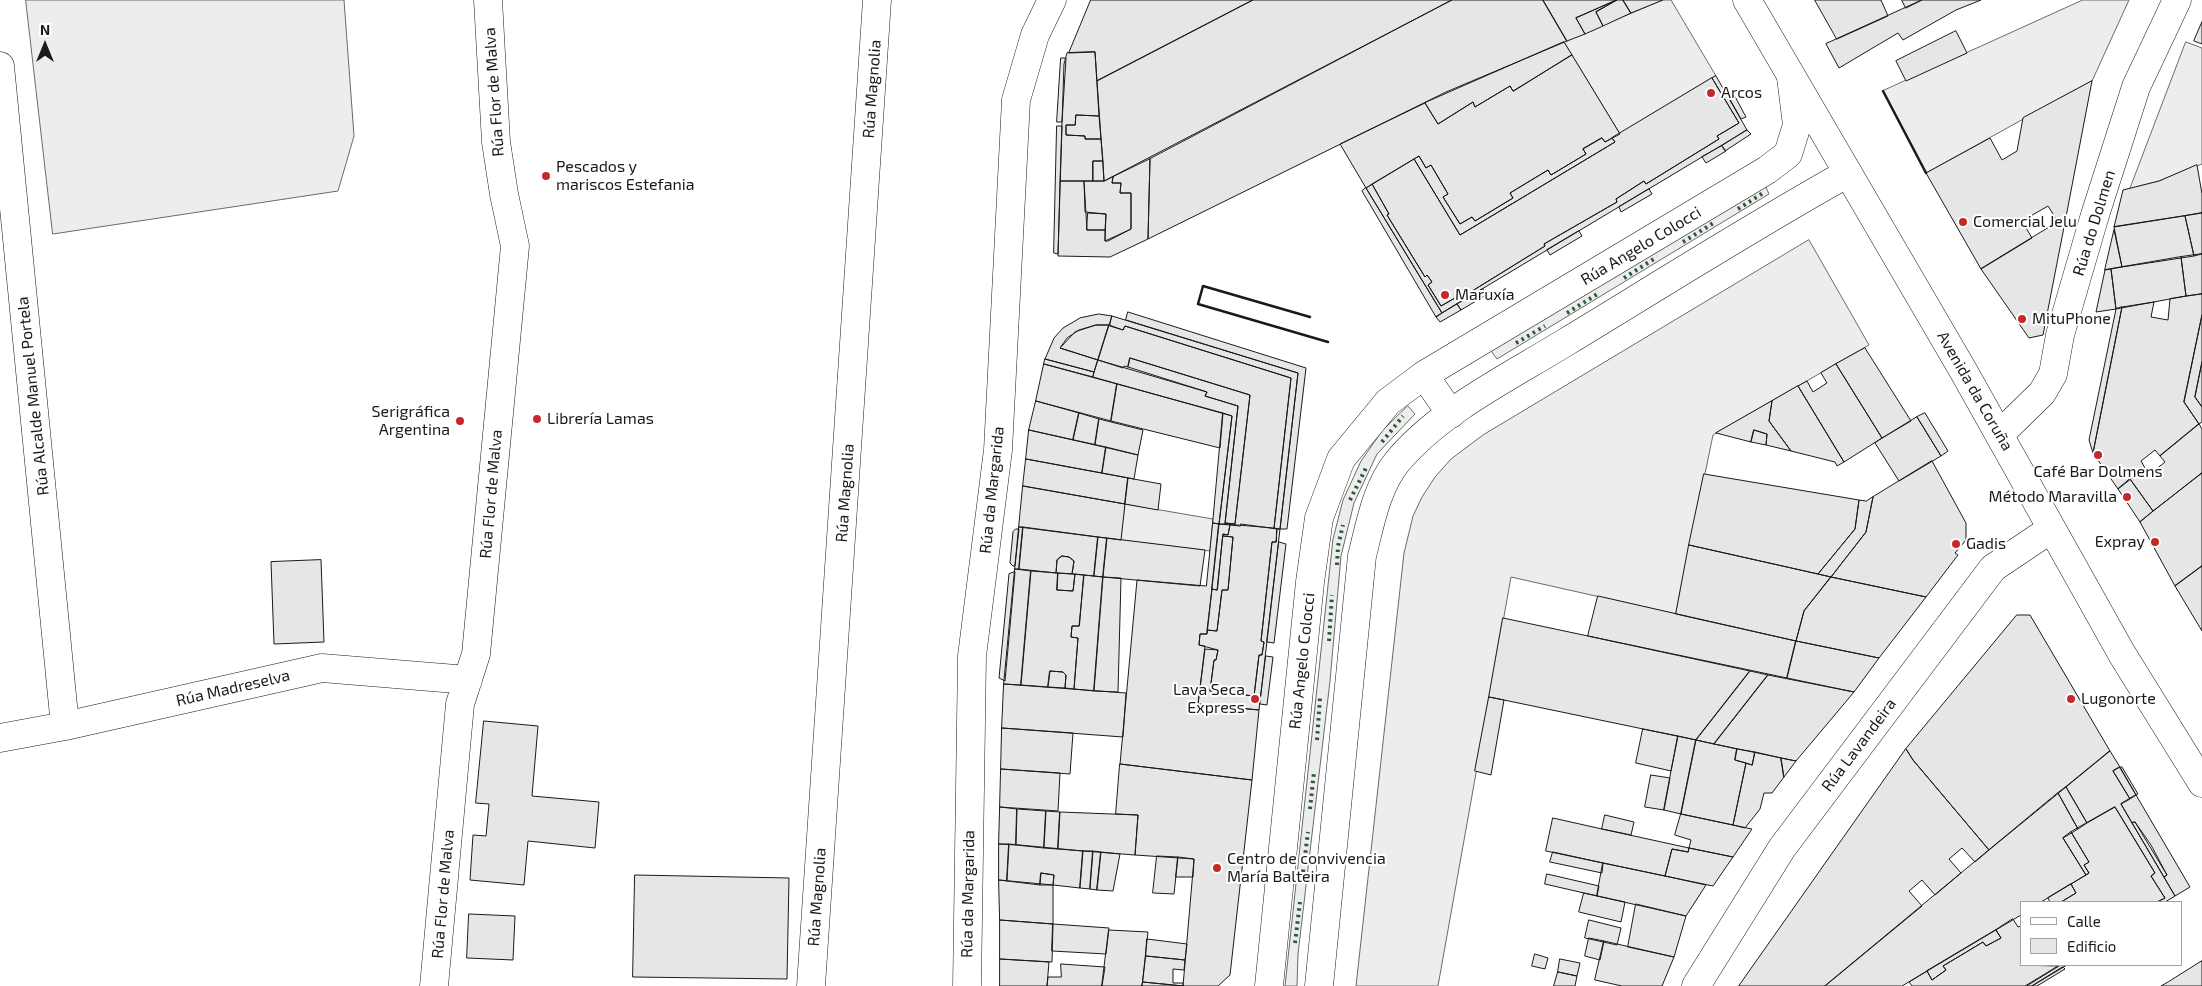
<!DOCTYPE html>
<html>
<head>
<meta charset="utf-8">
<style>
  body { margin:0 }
  #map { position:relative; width:2202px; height:986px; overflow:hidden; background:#fff; font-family:"Exo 2",sans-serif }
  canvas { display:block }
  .legend { position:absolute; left:2020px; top:901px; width:162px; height:65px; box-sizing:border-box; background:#fff; border:1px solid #a3a3a3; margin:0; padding:6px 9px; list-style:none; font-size:15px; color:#1a1a1a }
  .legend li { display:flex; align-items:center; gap:10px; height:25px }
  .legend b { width:25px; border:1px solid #a3a3a3 }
  .north { position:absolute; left:20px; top:20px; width:50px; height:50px; -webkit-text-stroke:4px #fff; paint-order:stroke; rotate:0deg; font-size:14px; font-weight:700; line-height:20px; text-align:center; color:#1a1a1a }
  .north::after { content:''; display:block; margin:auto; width:18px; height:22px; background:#1a1a1a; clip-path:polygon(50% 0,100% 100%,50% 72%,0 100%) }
</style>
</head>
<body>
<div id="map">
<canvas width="2202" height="986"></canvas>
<ul class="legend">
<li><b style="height:6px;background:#fff"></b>Calle</li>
<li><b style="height:14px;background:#e6e6e6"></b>Edificio</li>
</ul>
<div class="north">N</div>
</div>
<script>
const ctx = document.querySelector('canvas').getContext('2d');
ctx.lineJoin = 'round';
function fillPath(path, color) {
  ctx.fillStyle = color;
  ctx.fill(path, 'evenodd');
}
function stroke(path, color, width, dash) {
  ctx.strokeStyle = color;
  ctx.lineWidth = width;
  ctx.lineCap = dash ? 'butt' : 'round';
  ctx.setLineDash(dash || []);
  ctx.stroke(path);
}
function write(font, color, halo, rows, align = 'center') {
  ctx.font = font + ' "Exo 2",sans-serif';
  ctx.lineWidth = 4;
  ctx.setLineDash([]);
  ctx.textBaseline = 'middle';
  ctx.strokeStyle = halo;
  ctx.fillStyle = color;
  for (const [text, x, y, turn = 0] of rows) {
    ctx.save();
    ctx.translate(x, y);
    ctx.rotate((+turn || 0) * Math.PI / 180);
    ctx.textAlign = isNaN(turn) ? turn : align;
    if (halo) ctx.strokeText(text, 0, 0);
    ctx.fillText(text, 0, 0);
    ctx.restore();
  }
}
const built = new Path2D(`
  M26,0H344L354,136L338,191L53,234Z
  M1663,0H1671L1716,76L1620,134L1564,42Z
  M2083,0H2129L2092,81L1926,173L1883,91Z
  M2186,42L2202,48V164L2159,181L2130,189Z
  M1765,185L1769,194L1497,359L1491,351Z
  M1809,240L1869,345L1713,435L1676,614L1511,577L1438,986H1356L1404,553L1413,516L1422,497L1435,477L1451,459L1483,435Z
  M1408,406L1415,414L1377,454L1354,503L1341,556L1330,681L1298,954L1297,986H1285L1333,539L1343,500L1361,461L1382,431Z
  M1125,504L1213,519L1210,551L1121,540Z`);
fillPath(built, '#ededed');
stroke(built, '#6a6a6a', 1);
const building = new Path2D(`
  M1091,0H1253L1097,81L1095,52L1069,53Z
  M1253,0H1452L1104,181L1097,81Z
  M1452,0H1543L1567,41L1446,92L1148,239L1150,159Z
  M1543,0H1616L1576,18L1585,34L1567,41Z
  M1617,0H1623L1631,13L1603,26L1596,12Z
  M1617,0L1596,12L1603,26L1585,34L1576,18Z
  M1623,0H1663L1631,13Z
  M1815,0H1881L1888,16L1837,39Z
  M1902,0H1922L1906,8Z
  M1922,0H1981L1956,10L1903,40L1898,33L1839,68L1826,44Z
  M2202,22V44L2194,41Z
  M1956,31L1967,53L1906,81L1896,61Z
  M1564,42L1572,55L1513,91L1510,86L1475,107L1473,102L1438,124L1425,103Z
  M1095,52L1099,116L1076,115L1075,125H1066V135L1085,136V139H1101L1103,161H1093V181H1060L1064,64L1067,53Z
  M1572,55L1620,134L1605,142L1602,138L1583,149L1586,154L1551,175L1548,170L1510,193L1513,198L1475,221L1472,217L1460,224L1443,197L1448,194L1431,165L1426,168L1419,156L1366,188L1340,144L1425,103L1438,124L1473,102L1475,107L1510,86L1513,91Z
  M1061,58H1066L1062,122H1057Z
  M1716,76L1747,130L1442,313L1366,188L1372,184L1389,214L1387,215L1425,277L1427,275L1432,282L1428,285L1441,306L1455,298L1456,301L1545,246L1544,244L1617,202L1616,199L1644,181L1646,184L1719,139L1717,136L1739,123L1712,78Z
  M1712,78L1739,123L1717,136L1719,139L1646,184L1644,181L1616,199L1617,202L1544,244L1545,246L1456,301L1455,298L1441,306L1428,285L1432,282L1427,275L1425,277L1387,215L1389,214L1372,184L1414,159L1460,235L1615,142L1612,138Z
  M2092,81L2066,217L2058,222L2048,206L2022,221L2032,238L1981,269L1926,173L1990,138L2002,160L2017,151L2023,118Z
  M1732,91L1746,117L1741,119L1727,94Z
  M1076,115L1099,116L1101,139H1085V136L1066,135V125H1075Z
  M1057,126H1062L1058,254L1054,253Z
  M1747,130L1751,134L1725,151L1722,146Z
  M1602,138L1605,142L1612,138L1615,142L1460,235L1414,159L1419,156L1426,168L1431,165L1448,194L1443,197L1460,224L1472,217L1475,221L1513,198L1510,193L1548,170L1551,175L1586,154L1583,149Z
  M1722,146L1726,151L1706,163L1702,157Z
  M1150,159L1148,239L1110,257L1058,256L1060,181H1084L1087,230H1105V241H1108L1131,229V193H1120L1121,183H1112L1113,177Z
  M1093,161H1103L1104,181H1093Z
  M2197,165L2202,194V213L2114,227L2123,190L2159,181Z
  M1113,177L1112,183H1121L1120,193H1131V229L1105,241L1106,214L1085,212L1084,181H1104Z
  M1366,188L1442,313L1436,317L1362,191Z
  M1649,189L1652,194L1621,212L1619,207Z
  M1088,213L1106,214L1105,230H1087Z
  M2202,213V254L2194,256L2185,216Z
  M2185,216L2194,256L2122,267L2114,227Z
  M2066,217L2043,335L2029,338L1981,269Z
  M2114,230L2122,267L2105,270Z
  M1579,231L1582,236L1550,255L1547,250Z
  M2202,254V294L2186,296L2181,257Z
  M2181,257L2186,296L2116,309L2111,269Z
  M2111,269L2116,309L2096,312L2105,270Z
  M1483,289L1486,295L1461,310L1457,304Z
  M2202,294V315L2184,402L2199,424L2160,456L2155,450L2141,461L2145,468L2118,489L2093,453L2122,307L2154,302L2151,317L2168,320L2170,299Z
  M1457,304L1461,310L1440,322L1436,317Z
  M2122,307L2093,453L2089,440L2116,309Z
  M1128,312L1306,368L1287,529H1280L1298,373L1126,320Z
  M1099,314L1112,316L1109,325H1096L1079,330L1067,338L1060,348L1098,360L1094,372L1045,359L1054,338L1063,328L1080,318Z
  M2202,315V362L2195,397L2202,407V422L2199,424L2184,402Z
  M1112,316L1298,373L1280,529L1274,528L1291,378L1125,326L1123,330L1110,326Z
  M1096,325H1109L1098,360L1060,348L1075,332Z
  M1109,325L1123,330L1125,326L1291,378L1274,528L1225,524V523L1235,524L1250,395L1130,358L1128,367L1124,366L1123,368L1098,360Z
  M1865,348L1911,421L1882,438L1836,364Z
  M1130,358L1250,395L1235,524L1225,523L1238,406L1205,396L1207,392L1128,367Z
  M1045,359L1094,372L1093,377L1044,364Z
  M1098,360L1207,392L1205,396L1238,406L1225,524H1219L1232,416L1093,377Z
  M2202,362V407L2195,397Z
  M1044,364L1117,384L1111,421L1036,401Z
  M1836,364L1882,438L1844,462L1798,386L1807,381L1813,392L1827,383L1821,373Z
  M1117,384L1223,413L1220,448L1111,421Z
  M1798,386L1844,462L1837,466L1835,462L1791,451L1769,421L1772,401Z
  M1036,401L1079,413L1073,440L1029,430Z
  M1772,401L1769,421L1791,451L1766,445L1767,434L1754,430L1751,442L1716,433Z
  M1079,413L1099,419L1095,445L1073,440Z
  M1223,413L1232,416L1219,524L1213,523Z
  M1925,413L1948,451L1941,456L1917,417Z
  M1917,417L1941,456L1899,481L1875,443Z
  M1099,419L1143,430L1138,455L1095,445Z
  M2199,424L2202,429V473L2153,511L2130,479L2145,468L2150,474L2165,462L2160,456Z
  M1029,430L1106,447L1102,473L1026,459Z
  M1754,430L1767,434L1766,445L1751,442Z
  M1106,447L1138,455L1134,479L1102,473Z
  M1026,459L1128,478L1125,504L1023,486Z
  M1932,461L1966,523V540L1955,553L1958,555L1926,597L1831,577L1866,532L1873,497Z
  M2202,473V566L2175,586L2140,522Z
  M1704,474L1859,500L1855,529L1818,574L1689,545Z
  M1128,478L1161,484L1158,510L1125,504Z
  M2130,479L2153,511L2140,522L2118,489Z
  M1023,486L1125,504L1121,540L1019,527Z
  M1873,497L1866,532L1831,577L1818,574L1855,529L1859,500L1866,501Z
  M1213,523L1219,524L1207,634H1200L1199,645L1205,646L1198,704L1259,710L1252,780L1120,764L1137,580L1206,586Z
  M1219,524L1230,525L1228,535L1223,534L1217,590L1212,589Z
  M1241,524L1277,529L1276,542H1272L1261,641L1264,642L1262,655H1259L1254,696L1210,691L1214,660H1216L1218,650L1199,645L1200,634H1207V630L1217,631L1222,590H1228L1233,537L1223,536V534L1228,535L1230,525L1240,526Z
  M1019,527H1023L1019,569H1015Z
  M1023,527L1098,537L1094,576L1072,574L1074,561L1069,557L1062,556L1057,560L1056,573L1019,569Z
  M1016,529H1019L1015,566H1013L1010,563L1013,532Z
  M1277,529H1280L1259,710L1198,704L1205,649L1218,650L1216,660H1214L1210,691L1254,696L1259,655H1262L1264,642L1261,641L1272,542H1276Z
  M1223,536L1233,537L1228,590H1222L1217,631L1207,630L1212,589L1217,590Z
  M1098,537L1107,538L1103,577L1094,576Z
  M1107,538L1205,550L1200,586L1103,577Z
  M1279,542L1286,544L1274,643L1267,642Z
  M1689,545L1818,574L1831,577L1804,611L1796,641L1676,614Z
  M1062,556L1069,557L1074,561L1072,574L1056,573L1057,560Z
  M321,560L324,642L274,644L271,562Z
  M2202,566V631L2175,586Z
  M1015,569L1031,571L1021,685L1004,684Z
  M1031,571L1058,573L1057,590L1073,591L1075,574L1084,575L1079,626H1072L1071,637L1078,638L1074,689L1065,688L1066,675L1063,672L1050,671L1048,687L1021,685Z
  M1015,572L1005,681L999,678L1009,574Z
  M1058,573L1075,574L1073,591L1057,590Z
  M1084,575L1103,577L1094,691L1074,689L1078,638L1071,637L1072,626H1079Z
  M1103,577L1121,578L1118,692L1094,691Z
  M1831,577L1926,597L1879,658L1796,641L1804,611Z
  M1598,596L1796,641L1787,678L1588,636Z
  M2017,615H2030L2110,751L1989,850L1913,760L1906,749Z
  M1503,618L1588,636L1750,671L1696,740L1504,700L1489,697Z
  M1796,641L1879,658L1854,692L1787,678Z
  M1266,656L1273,657L1267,705L1260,704Z
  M1050,671L1063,672L1066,675L1065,688L1048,687Z
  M1750,671L1768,675L1714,744L1696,740Z
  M1768,675L1854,692L1796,761L1714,744Z
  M1004,684L1126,693L1123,737L1002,728Z
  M1489,697L1504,700L1491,775L1475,771Z
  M484,721L538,726L532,796L599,802L595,848L528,841L524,885L470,880L473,835L486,836L489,804L476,803Z
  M1002,728L1073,733L1070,774L1001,769Z
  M1643,729L1678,736L1671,771L1636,763Z
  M1678,736L1696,740L1681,814L1664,810Z
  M1696,740L1737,749L1735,760L1746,763L1733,825L1681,814Z
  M1737,749L1755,752L1752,765L1735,760Z
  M1906,749L1913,760L1989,850L1975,862L1962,848L1949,859L1961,873L1935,895L1922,880L1909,891L1922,906L1825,986H1739Z
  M2110,751L2120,767L2113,771L2130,799L2121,804L2175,896L2165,902H2157L2165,898L2151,876L2155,873L2115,807L2087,823L2066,787Z
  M1755,752L1781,758L1784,777L1772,793H1764L1760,809L1745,828L1733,825L1746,763L1752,765Z
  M1781,758L1796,761L1784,777Z
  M1120,764L1252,780L1230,975L1218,986H1183L1194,859L1135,855L1138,815L1116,814Z
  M2120,767L2136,795L2130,799L2113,771Z
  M2122,767L2138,794L2136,795L2120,768Z
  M1001,769L1060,773L1058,811L1000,807Z
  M1651,775L1670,778L1664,810L1645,807Z
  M2066,787L2087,823L2078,829L2058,793Z
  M2058,793L2078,829L2063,838L2086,875L2041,902H2021V915L1902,986H1825Z
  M2136,795L2190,887L2175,896L2164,877L2167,875L2151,845L2135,822L2132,823L2121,804Z
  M1000,807L1017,809L1016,845L999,844Z
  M2115,807L2155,873L2151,876L2165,898L2157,902H2061L2076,893L2071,884L2089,873L2084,865L2089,862L2071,832Z
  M1017,809L1046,811L1044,848L1016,845Z
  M1046,811L1060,812L1058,849L1044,848Z
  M1060,812L1138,815L1135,855L1058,849Z
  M1681,814L1733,825L1752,829L1733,857L1689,848L1691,840L1675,835Z
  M1605,815L1634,822L1631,835L1602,829Z
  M1553,818L1602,829L1689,848L1688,852L1672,849L1665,876L1603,863L1546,851Z
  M2135,822L2167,875L2164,877L2132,823Z
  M2071,832L2089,862L2084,865L2089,873L2086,875L2063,838Z
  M999,844H1009L1007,881L999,880Z
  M1009,844L1083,851L1080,888L1053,885L1054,875L1041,873L1040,885L1007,881Z
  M1689,848L1733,857L1713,886L1665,876L1672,849L1688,852Z
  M1083,851H1093L1090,889L1080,888Z
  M1093,851L1101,852L1097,890L1090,889Z
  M1101,852L1120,854L1113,891L1097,890Z
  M1553,852L1603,863L1602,873L1550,862Z
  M1157,856L1178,857L1174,894L1153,893Z
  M1178,857L1194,859L1193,877H1176Z
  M1603,863L1665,876L1706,885L1686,916L1597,896Z
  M1041,873L1054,875L1053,885H1040Z
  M1547,874L1599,886L1597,896L1545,884Z
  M635,875L789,878L787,979L633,977Z
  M999,880L1053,885V924L1000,920Z
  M2071,884L2076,893L2061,902H2050L2048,898Z
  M1584,893L1625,902L1621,922L1579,912Z
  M1636,904L1686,916L1674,957L1628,947Z
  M469,914L515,916L513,960L467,958Z
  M2013,919L2018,927L2021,926V965L2058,966L2025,986H1912L1909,982L1927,971L1932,980L1946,970L1943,966L1983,942L1986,946L2001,938L1996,930Z
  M1000,920L1053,924L1052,962L1000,959Z
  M1589,920L1621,928L1617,945L1585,938Z
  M1053,924L1109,928L1106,954L1052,951Z
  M1109,930L1148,932L1142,986H1102Z
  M1996,930L2001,938L1986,946L1983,942L1943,966L1946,970L1932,980L1927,971Z
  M1589,938L1604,941L1600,960L1585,956Z
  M1147,939L1187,944L1185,960L1146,956Z
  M1604,941L1674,957L1662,986H1622L1595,980Z
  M1535,954L1548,958L1545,969L1532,966Z
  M1146,956L1185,960L1184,970L1173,969V983H1183V986L1143,982Z
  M1000,959L1049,962L1047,986H1000Z
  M1560,959L1580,963L1577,976L1558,972Z
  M2202,961V986H2161L2168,982Z
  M1061,964L1105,967L1102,986H1047L1048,977H1061Z
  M2061,965H2067L2032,986H2027Z
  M2063,967L2065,969L2037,986H2032Z
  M1558,972L1577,976L1575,986H1554Z
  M1143,982L1183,986H1142Z`);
fillPath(building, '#e6e6e6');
stroke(building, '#1a1a1a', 1);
const minor = new Path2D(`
  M0,66L65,726
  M1424,375L1451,414
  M2000,434L2042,393L2053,374L2060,335L2095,215L2136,87L2177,0
  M0,738L65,726L322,668L468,680
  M434,986L460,704L476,654L515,246L504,194L496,142L488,0
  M811,986L877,0
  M967,986L972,656L998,450L1016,100L1035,35L1052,0
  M1269,986L1310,582L1319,518L1341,459L1388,402L1424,375L1767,170L1788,154L1797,125L1791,77
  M1319,986L1362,556C1370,525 1376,488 1397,462C1439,411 1511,376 1566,342C1660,285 1753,226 1848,173
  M1696,986L1782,848L1993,568L2051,529`);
const tertiary = new Path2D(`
  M1747,0L1964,372L2122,654L2202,783`);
stroke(minor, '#1a1a1a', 29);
stroke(tertiary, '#1a1a1a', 29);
stroke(minor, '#fff', 28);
stroke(tertiary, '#fff', 28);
stroke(new Path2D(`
  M1738,209L1763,193
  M1683,242L1715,222
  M1624,278L1657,257
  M1567,313L1599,293
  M1516,343L1545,326
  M1382,442L1403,416
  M1350,500L1366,468
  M1337,565L1338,546L1343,525
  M1329,641L1332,595
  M1317,740L1320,698
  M1310,809L1314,772
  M1303,872L1308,832
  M1295,943L1300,902`), '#2b5a34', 4, [2.5, 4]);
stroke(new Path2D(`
  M1883,91L1926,173
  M1310,317L1203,286L1198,304L1328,342`), '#1a1a1a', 2.5);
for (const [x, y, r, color] of [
  [1711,93,5,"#c62828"],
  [546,176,5,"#c62828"],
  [1963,222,5,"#c62828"],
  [1445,295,5,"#c62828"],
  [2022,319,5,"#c62828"],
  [537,419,5,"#c62828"],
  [460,421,5,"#c62828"],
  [2098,455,5,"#c62828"],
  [2127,497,5,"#c62828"],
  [2155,542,5,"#c62828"],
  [1956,544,5,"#c62828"],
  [1255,699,5,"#c62828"],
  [2071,699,5,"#c62828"],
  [1217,868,5,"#c62828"]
]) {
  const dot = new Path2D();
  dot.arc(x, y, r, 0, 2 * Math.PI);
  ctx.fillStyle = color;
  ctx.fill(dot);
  stroke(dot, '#fff', 2);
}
write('16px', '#1a1a1a', '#fff', [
  ["Rúa Magnolia",872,89,-86],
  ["Rúa Flor de Malva",494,92,-94],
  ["Rúa do Dolmen",2094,223,-73],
  ["Rúa Angelo Colocci",1641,246,-31],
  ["Avenida da Coruña",1975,391,60],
  ["Rúa Alcalde Manuel Portela",33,396,-96],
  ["Rúa da Margarida",992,490,-84],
  ["Rúa Magnolia",845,493,-86],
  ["Rúa Flor de Malva",491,494,-85],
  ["Rúa Angelo Colocci",1302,661,-84],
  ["Rúa Madreselva",233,688,-13],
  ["Rúa Lavandeira",1859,745,-53],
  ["Rúa Flor de Malva",443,894,-85],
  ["Rúa da Margarida",968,894,-89],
  ["Rúa Magnolia",817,897,-86]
]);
write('16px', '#1a1a1a', '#fff', [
  ["Arcos",1721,93],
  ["Pescados y",556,167],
  ["mariscos Estefania",556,185],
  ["Comercial Jelu",1973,222],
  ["Maruxía",1455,295],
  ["MituPhone",2032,319],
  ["Serigráfica",450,412,"right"],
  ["Argentina",450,430,"right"],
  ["Librería Lamas",547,419],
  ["Café Bar Dolmens",2098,472,"center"],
  ["Método Maravilla",2117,497,"right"],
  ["Expray",2145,542,"right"],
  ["Gadis",1966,544],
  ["Lava Seca",1245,690,"right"],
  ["Express",1245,708,"right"],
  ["Lugonorte",2081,699],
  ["Centro de convivencia",1227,859],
  ["María Balteira",1227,877]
], 'left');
</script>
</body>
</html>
